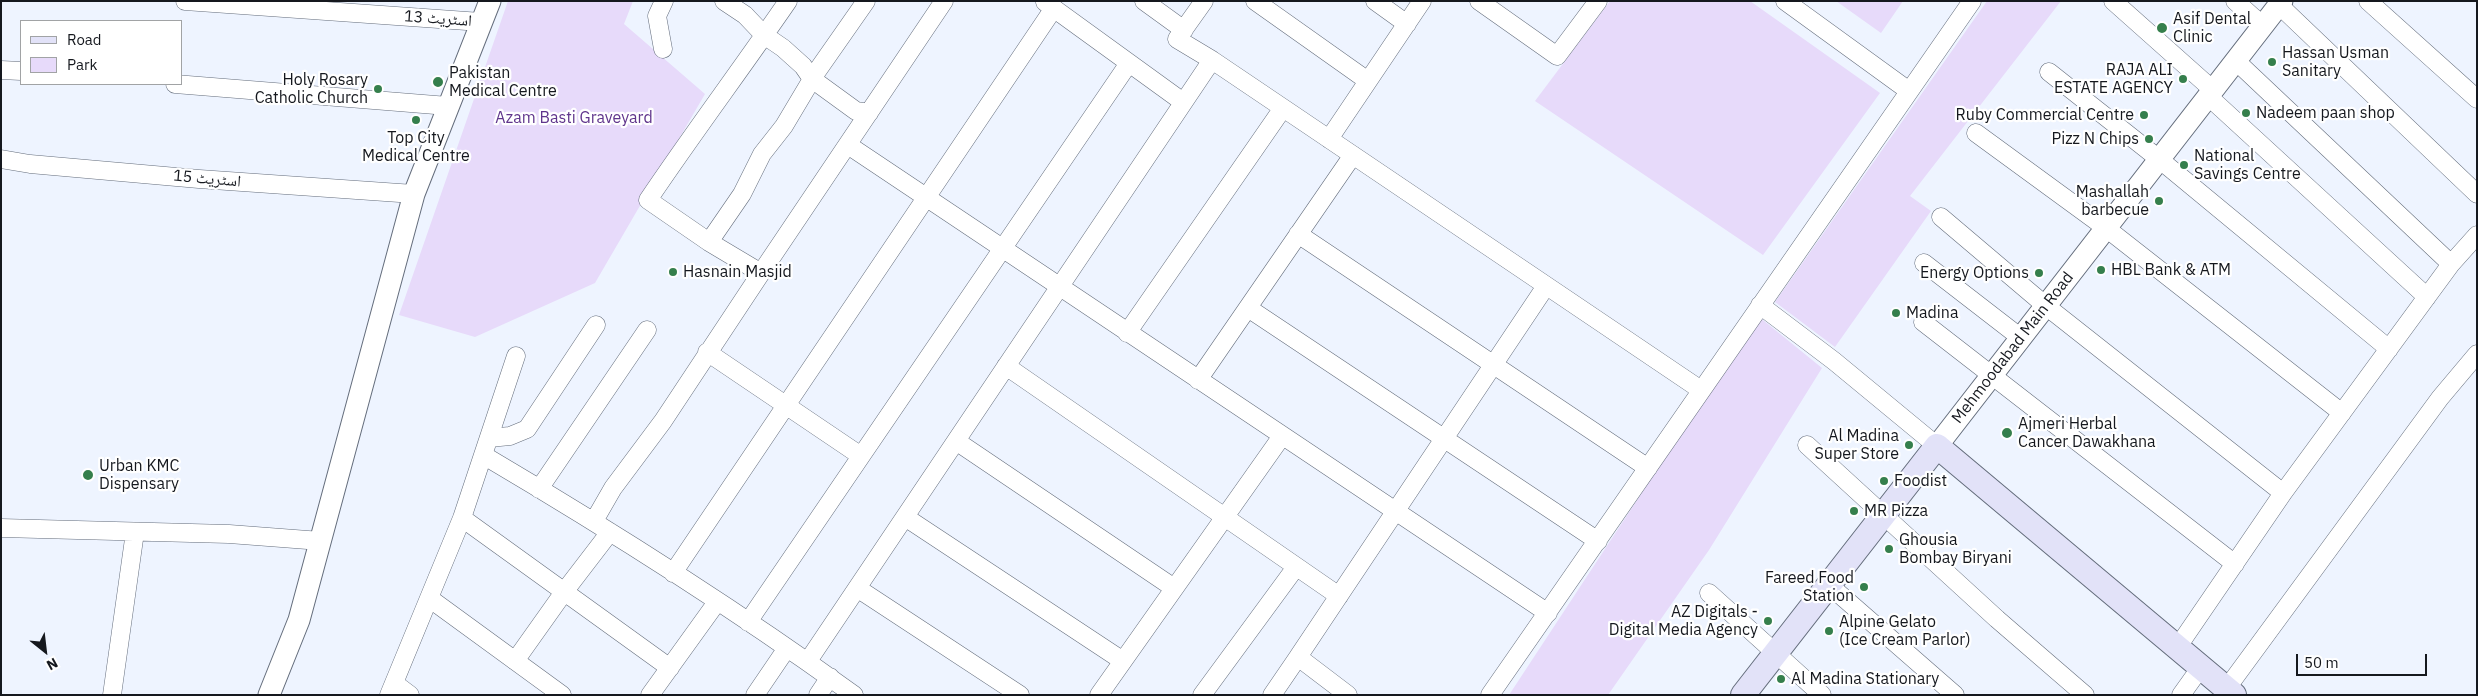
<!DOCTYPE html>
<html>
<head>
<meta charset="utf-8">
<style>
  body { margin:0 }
  #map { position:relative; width:2478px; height:696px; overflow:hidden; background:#eef4ff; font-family:"IBM Plex Sans",sans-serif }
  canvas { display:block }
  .frame { position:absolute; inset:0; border:2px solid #15181e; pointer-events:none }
  .legend { position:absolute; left:20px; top:20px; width:162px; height:65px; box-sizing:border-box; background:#fff; border:1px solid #a1a3a5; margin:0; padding:6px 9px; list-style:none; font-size:15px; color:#15181e }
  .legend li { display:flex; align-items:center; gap:10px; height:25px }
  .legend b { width:25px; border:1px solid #a1a3a5 }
  .north { position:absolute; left:20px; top:626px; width:50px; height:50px; -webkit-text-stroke:4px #fff; paint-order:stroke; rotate:151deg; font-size:14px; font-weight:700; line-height:20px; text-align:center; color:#15181e }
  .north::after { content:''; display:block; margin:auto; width:18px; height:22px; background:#15181e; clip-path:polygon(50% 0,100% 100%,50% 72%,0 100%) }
  .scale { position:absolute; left:2296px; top:654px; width:131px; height:22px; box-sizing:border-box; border:2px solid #15181e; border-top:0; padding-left:6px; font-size:15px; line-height:18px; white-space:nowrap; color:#15181e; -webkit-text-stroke:4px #fff; paint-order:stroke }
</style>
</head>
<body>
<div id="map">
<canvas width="2478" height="696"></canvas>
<div class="frame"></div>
<ul class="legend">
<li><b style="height:6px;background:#e2e2f8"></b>Road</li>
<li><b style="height:14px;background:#e7dafa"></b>Park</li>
</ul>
<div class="north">N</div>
<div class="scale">50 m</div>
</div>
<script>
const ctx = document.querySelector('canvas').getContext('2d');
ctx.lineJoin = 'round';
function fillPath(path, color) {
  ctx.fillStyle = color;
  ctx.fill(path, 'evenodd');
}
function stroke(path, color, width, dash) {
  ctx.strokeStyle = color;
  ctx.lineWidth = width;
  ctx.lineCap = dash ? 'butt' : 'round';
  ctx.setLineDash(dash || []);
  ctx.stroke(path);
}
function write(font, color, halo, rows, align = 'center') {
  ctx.font = font + ' "IBM Plex Sans","Noto Naskh Arabic",sans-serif';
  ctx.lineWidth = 4.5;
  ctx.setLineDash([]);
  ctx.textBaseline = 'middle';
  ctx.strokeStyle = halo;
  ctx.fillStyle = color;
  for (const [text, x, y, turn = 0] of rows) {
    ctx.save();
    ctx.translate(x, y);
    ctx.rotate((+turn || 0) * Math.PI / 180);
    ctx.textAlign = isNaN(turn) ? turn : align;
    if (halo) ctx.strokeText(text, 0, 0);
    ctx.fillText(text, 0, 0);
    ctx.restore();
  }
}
fillPath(new Path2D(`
  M508,1H633L624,24L705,94L595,283L475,337L399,315Z
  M1610,1H1750L1880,93L1763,255L1535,101Z
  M1836,1H1903L1881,33Z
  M1987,1H2061L1910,196L1931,211L1835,347L1775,302Z
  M1758,316L1822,368L1709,550L1608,695H1509Z`), '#e7dafa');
const minor = new Path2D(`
  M185,1L481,22
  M724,1L745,15L764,35L783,48L803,66L812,79L856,111L869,113
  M1144,1L1184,30
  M1204,1L1177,39L1212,60L1701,390
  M1255,1L1368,81
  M1375,1L1407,24
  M1479,1L1557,56L1598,1
  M1785,1L1909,91
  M2113,1L2213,90
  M2235,1L2263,26
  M2368,1L2477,99
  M1045,2L1183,102
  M2279,5L2477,194
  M663,49L657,16L664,1
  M2236,61L2451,264
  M1,70L21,71
  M2049,72L2159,159L2389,349
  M175,84L448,106
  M2208,96L2427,297
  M1976,133L2106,228L2342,413
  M1329,139L1422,1
  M848,145L1548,613
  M1,159L30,164L199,179L414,194
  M1941,217L2046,306L2283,493
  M1298,234L1648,468
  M709,242L742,194L762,154L784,126L815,74L866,1
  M1924,263L2021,338
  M761,273L944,1
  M1760,305L1834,361L1937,446
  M1248,308L1598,541
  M1923,322L2235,564
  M1127,333L1283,108
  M707,352L861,456
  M1006,366L1339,596
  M1198,380L1353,155
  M489,438L510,436L527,429L596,325
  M956,441L1174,588
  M1807,445L1997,619L2085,695
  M483,455C610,530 735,609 854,695
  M539,489L647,330
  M905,517L1123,661
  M462,518L670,668
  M594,521L613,488L663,421L761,273L709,242L648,200C693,133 742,68 788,1
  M1,528L229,534L321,541
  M673,573L1054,8
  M1829,585L1955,695
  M857,588L1020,695
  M1709,593L1822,695
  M429,598L562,695
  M748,622L1129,63
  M2177,648L2283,493L2451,264L2477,235
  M515,661L564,592L610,532
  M808,661L1212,60
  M394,683L410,695
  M2227,688L2440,398L2477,354
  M112,695L135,532
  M389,695L462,518L516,356
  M650,695L717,602
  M755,695L787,648
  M818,695L830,677
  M1099,695L1282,436
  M1202,695L1296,567
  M1272,695L1298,657
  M1348,695L1298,657L1546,286
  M1490,695L1972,1
  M2181,695L2201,667`);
const tertiary = new Path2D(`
  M1937,446L2282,1
  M269,695L299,620L414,194L490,1`);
const secondary = new Path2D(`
  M1743,695L1937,446L2234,695`);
stroke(minor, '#646d7c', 19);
stroke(tertiary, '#646d7c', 23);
stroke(secondary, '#646d7c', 26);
stroke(minor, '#fff', 18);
stroke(tertiary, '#fff', 21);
stroke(secondary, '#e2e2f8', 24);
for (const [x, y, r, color] of [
  [2162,28,6,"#357f4c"],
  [2272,62,5,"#357f4c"],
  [2183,79,5,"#357f4c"],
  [438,82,6,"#357f4c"],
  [378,89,5,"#357f4c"],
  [2246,113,5,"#357f4c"],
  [2144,115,5,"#357f4c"],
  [416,120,5,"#357f4c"],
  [2149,139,5,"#357f4c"],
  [2184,165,5,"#357f4c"],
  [2159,201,5,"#357f4c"],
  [2101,270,5,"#357f4c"],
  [673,272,5,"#357f4c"],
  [2039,273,5,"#357f4c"],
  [1896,313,5,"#357f4c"],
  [2007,433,6,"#357f4c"],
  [1909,445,5,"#357f4c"],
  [88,475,6,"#357f4c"],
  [1884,481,5,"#357f4c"],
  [1854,511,5,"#357f4c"],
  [1889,549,5,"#357f4c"],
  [1864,587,5,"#357f4c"],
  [1768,621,5,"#357f4c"],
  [1829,631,5,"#357f4c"],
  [1781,679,5,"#357f4c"]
]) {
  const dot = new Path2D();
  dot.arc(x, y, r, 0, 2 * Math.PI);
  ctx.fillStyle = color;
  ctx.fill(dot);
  stroke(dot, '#fff', 2);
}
write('16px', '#15181e', '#fff', [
  ["اسٹریٹ 13",438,19,4],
  ["اسٹریٹ 15",207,179,5],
  ["Mehmoodabad Main Road",2013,348,-52]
]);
write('16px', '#15181e', '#fff', [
  ["Asif Dental",2173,19],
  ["Clinic",2173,37],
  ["Hassan Usman",2282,53],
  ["Sanitary",2282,71],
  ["RAJA ALI",2173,70,"right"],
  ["ESTATE AGENCY",2173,88,"right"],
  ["Pakistan",449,73],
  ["Medical Centre",449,91],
  ["Holy Rosary",368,80,"right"],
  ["Catholic Church",368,98,"right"],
  ["Nadeem paan shop",2256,113],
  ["Ruby Commercial Centre",2134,115,"right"],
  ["Top City",416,138,"center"],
  ["Medical Centre",416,156,"center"],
  ["Pizz N Chips",2139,139,"right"],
  ["National",2194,156],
  ["Savings Centre",2194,174],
  ["Mashallah",2149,192,"right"],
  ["barbecue",2149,210,"right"],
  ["HBL Bank & ATM",2111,270],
  ["Hasnain Masjid",683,272],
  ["Energy Options",2029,273,"right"],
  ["Madina",1906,313],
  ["Ajmeri Herbal",2018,424],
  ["Cancer Dawakhana",2018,442],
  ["Al Madina",1899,436,"right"],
  ["Super Store",1899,454,"right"],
  ["Urban KMC",99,466],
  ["Dispensary",99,484],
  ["Foodist",1894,481],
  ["MR Pizza",1864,511],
  ["Ghousia",1899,540],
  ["Bombay Biryani",1899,558],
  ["Fareed Food",1854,578,"right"],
  ["Station",1854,596,"right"],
  ["AZ Digitals -",1758,612,"right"],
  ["Digital Media Agency",1758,630,"right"],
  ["Alpine Gelato",1839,622],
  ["(Ice Cream Parlor)",1839,640],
  ["Al Madina Stationary",1791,679]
], 'left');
write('16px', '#60358c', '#fff', [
  ["Azam Basti Graveyard",574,118]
]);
</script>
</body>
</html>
